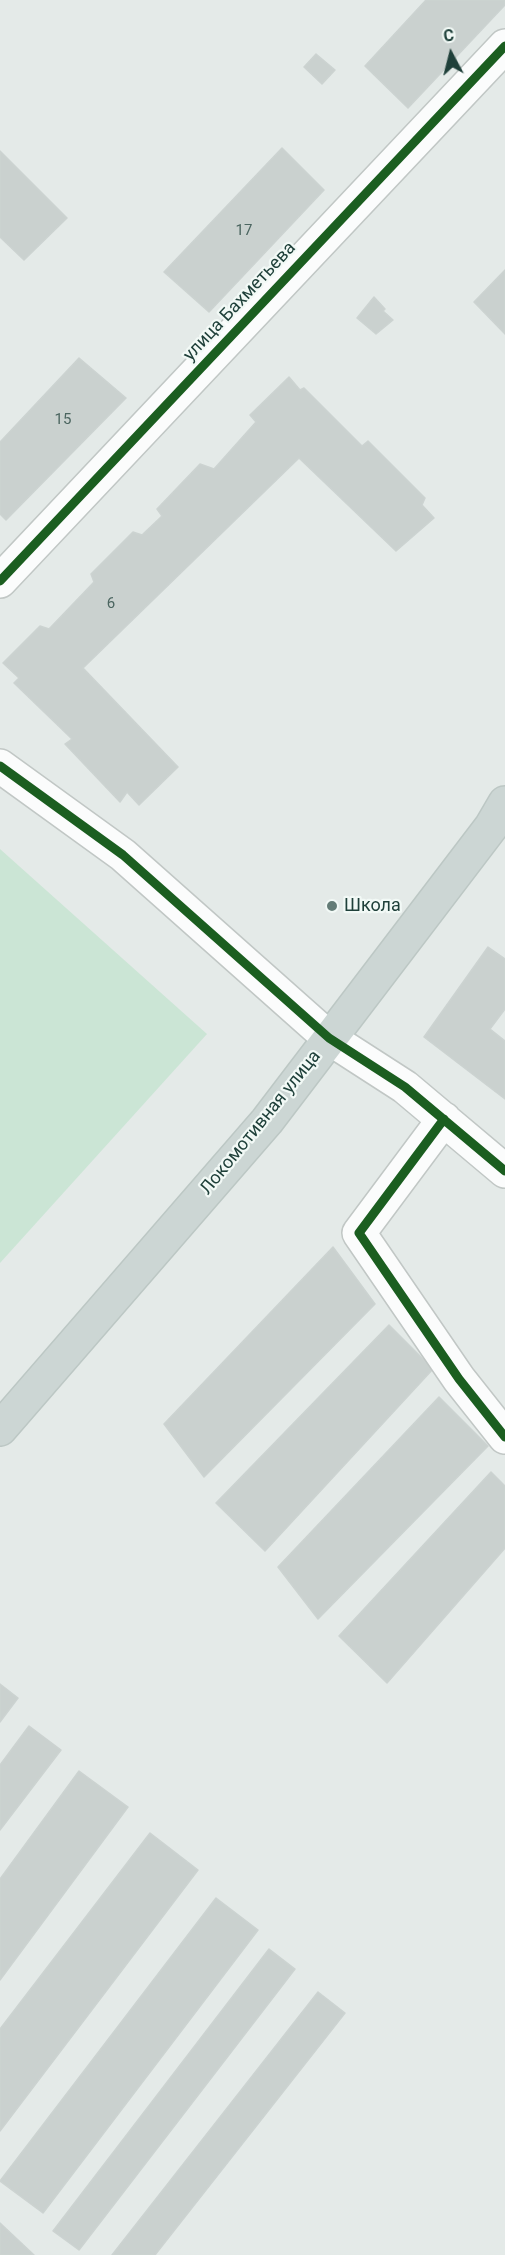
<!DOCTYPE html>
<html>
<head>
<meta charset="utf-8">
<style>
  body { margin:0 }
  #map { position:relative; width:505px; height:2255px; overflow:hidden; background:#e4eae8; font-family:Roboto,sans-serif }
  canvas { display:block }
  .north { position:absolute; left:421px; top:24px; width:60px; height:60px; -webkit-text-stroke:4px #f2f9f6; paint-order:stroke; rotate:353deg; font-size:16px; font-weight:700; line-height:24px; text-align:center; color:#1f403a }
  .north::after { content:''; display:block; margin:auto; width:21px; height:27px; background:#1f403a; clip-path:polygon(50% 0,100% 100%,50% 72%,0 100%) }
</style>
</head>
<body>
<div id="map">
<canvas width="505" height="2255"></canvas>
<div class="north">С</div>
</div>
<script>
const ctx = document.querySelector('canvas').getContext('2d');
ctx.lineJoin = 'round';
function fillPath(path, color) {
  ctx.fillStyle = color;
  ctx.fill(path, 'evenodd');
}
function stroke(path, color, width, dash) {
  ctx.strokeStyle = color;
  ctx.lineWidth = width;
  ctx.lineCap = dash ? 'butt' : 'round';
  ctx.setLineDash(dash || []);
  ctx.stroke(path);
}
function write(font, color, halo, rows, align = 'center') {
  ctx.font = font + ' Roboto,sans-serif';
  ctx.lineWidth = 4.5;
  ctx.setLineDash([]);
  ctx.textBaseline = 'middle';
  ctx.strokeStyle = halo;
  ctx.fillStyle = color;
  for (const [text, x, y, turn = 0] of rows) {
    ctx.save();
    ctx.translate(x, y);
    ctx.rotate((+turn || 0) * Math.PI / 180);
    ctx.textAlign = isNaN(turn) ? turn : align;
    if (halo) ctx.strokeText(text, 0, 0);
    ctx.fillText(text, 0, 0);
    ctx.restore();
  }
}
fillPath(new Path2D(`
  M0,849L207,1034L0,1263Z`), '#cbe5d5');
const building = new Path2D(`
  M426,0H505V5L408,108L365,66Z
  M316,54L335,70L322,84L304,67Z
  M282,148L324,190L209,312L164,272Z
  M0,151L67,218L24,260L0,237Z
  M505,270V334L474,302Z
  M374,297L385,309L383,311L393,320L376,334L357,318Z
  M79,358L126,398L6,520L0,514V442Z
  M289,377L300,390L304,388L362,446L368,441L425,498L422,505L434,518L396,551L299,458L83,668L178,767L139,805L127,792L120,802L65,744L72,739L14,683L19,678L3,663L40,626L49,629L94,582L91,574L133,532L142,535L162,516L157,509L200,464L214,469L256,422L250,415Z
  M488,947L505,959V1009L490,1029L505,1041V1099L424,1037Z
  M333,1247L375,1304L204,1477L164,1424Z
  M389,1325L433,1369L265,1551L216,1503Z
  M439,1397L488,1446L318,1619L278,1567Z
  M491,1472L505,1486V1548L387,1683L339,1636Z
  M0,1684L18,1698L0,1722Z
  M29,1726L61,1750L0,1830V1765Z
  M79,1771L128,1807L0,1980V1879Z
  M150,1833L198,1870L0,2131V2029Z
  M216,1898L258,1930L43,2213L0,2181Z
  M269,1949L295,1969L79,2250L53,2231Z
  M318,1992L345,2013L155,2255H112Z
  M0,2223L34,2255H0Z`);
fillPath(building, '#cad1cf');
stroke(building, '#ccd3d1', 1.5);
const minor = new Path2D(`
  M0,581L505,46
  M0,766L123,855L329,1038L405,1087L505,1171
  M444,1119L359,1233L459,1379L505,1437`);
const major = new Path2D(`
  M0,1429L267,1121L491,827L505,803`);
stroke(minor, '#c1c7c5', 36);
stroke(major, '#bcc7c4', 36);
stroke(minor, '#fbfcfc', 33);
stroke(major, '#ccd6d4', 33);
stroke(new Path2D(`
  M0,581L505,46
  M0,766L123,855L329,1038L405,1087L505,1171
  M444,1119L359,1233L459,1379L505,1437`), '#1b5e20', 9);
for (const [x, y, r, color] of [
  [332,906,6,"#647c77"]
]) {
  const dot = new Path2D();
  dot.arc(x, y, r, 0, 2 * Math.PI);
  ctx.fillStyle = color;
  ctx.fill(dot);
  stroke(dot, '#f2f9f6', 2);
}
write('15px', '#4b6560', null, [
  ["17",244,231],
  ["15",63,420],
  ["6",111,604]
]);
write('18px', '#1f403a', '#f2f9f6', [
  ["улица Бахметьева",240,302,-47],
  ["Локомотивная улица",261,1123,-51]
]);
write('18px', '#1f403a', '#f2f9f6', [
  ["Школа",344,906]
], 'left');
</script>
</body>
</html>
